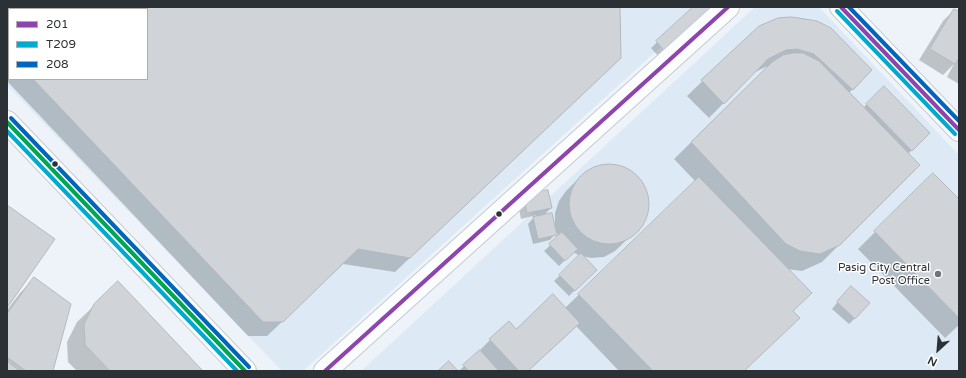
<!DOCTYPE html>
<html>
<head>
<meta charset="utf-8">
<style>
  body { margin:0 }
  #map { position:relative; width:966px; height:378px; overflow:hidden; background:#edf3f9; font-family:"Varela Round",sans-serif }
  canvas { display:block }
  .frame { position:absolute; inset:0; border:8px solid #2c3135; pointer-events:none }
  .legend { position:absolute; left:8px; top:8px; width:140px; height:72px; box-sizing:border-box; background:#fff; border:1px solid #abadae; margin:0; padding:5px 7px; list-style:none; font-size:12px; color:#2c3135 }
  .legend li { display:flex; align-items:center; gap:8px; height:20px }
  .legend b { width:20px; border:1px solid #abadae }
  .north { position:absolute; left:918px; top:330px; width:40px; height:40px; -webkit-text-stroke:3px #fff; paint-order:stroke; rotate:206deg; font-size:11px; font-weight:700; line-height:16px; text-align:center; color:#2c3135 }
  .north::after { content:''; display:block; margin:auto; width:14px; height:18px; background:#2c3135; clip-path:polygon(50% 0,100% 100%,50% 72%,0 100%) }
</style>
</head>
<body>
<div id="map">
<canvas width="966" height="378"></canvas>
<div class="frame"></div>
<ul class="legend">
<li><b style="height:5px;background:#8e44ad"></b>201</li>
<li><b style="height:5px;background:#00a9ce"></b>T209</li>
<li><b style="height:5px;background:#0065bd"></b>208</li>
</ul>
<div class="north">N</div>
</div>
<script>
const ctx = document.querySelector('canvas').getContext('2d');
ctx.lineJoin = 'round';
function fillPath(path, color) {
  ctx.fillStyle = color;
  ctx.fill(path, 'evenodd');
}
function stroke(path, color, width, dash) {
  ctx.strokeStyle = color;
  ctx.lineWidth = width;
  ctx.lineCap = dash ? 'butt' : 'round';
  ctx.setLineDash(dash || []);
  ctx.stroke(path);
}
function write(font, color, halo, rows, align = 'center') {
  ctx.font = font + ' "Varela Round",sans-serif';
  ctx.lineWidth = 3;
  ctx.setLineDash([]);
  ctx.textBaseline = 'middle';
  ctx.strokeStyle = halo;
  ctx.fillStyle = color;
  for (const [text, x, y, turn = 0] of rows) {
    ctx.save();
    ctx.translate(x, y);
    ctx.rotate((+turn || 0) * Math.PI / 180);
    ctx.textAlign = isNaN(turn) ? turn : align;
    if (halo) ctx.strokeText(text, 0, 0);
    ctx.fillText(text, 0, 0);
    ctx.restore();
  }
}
fillPath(new Path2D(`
  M7,7H705L303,371H282L7,85ZM9,9H147V79H9Z
  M755,7H819L959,155V371H361Z`), '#ddeaf6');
fillPath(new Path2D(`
  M7,7H619L605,73L395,272L343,264L267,336H248L7,81ZM9,9H147V79H9Z
  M695,7H711L660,58L651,48Z
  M954,10L959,13V84L947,77L954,64L943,75L919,60L943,21Z
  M792,18L806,19L830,29L871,70L849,93L863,108L884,87L929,133L908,154L919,165L822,262L802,271L786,269L793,311L744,371H619L576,326L528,371H459L490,340L565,308L696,182L674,159L770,65L753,73L709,118L687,96L752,33Z
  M605,165L617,166L629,171L639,179L645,191L648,203L646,216L640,227L615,251L604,257L591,258L582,256L595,270L569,296L554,281L580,256L573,252L559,266L544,251L559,237L555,228V234L550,240L533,244L528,224L536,215L521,219L518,203L551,208L543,216L555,227V213L559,201L566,191L581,176L592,168Z
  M933,174L959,200V325L945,338L858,249Z
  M34,279L52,371H7V310L20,293Z
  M118,283L202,371H77L68,362L67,342L77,322Z
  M845,293L855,318L849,324L832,309Z`), '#0003');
const building = new Path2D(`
  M7,7H620L621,58L410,258L358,249L283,322H263L33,79H147V9H9V53L7,51Z
  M693,7H712L666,53L656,41Z
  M954,9L959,11V58L955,64L930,49Z
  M792,17L817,21L831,28L872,70L853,90L814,54L797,49L786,50L768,59L724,104L701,80L759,26L778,18Z
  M793,53H803L819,61L920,165L840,245L820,254L800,251L786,244L691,142L772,62L783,55Z
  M884,86L930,133L912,151L866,104Z
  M569 204a40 40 0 1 1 80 0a40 40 0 1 1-80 0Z
  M933,173L959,199V318L874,231Z
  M699,177L812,293L793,311L800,318L744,371H653L578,294Z
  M548,190L552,208L527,213L523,196Z
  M7,205L55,239L7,308Z
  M552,213L557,235L538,239L533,217Z
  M562,232L578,249L565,261L549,244Z
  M581,253L597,270L575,291L559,275Z
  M34,277L71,304L53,371H26L7,357V314Z
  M118,281L203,371H110L85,345L84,324L94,304Z
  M851,286L870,303L855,319L837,302Z
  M553,294L580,323L528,371H519L489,339L509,321L516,329Z
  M480,350L499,371H469L463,365Z
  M7,361L20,371H7Z
  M449,361L458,371H438Z`);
fillPath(building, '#d0d4d9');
stroke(building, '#b5b9be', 1);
const secondary = new Path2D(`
  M841,7L959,130
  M7,122L245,371
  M325,371L728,7`);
stroke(secondary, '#c6cbd0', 24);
stroke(secondary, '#fcfdfe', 22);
stroke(new Path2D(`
  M841,7L959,130
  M325,371L728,7`), '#8e44ad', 4);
stroke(new Path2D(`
  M837,11L955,134
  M7,131L237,371`), '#00a9ce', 4);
stroke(new Path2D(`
  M849,7L959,121
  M11,118L249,367`), '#0065bd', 4);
stroke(new Path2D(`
  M7,122L245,371`), '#00a651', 4);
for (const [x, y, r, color] of [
  [55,164,3.5,"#2c3135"],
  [499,214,3.5,"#2c3135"],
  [938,274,4,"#70757a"]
]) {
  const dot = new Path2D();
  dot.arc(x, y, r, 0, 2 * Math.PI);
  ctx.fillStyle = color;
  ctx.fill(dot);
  stroke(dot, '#fff', 1.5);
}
write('11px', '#2c3135', '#fff', [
  ["Pasig City Central",930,268],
  ["Post Office",930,281]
], 'right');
</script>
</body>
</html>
